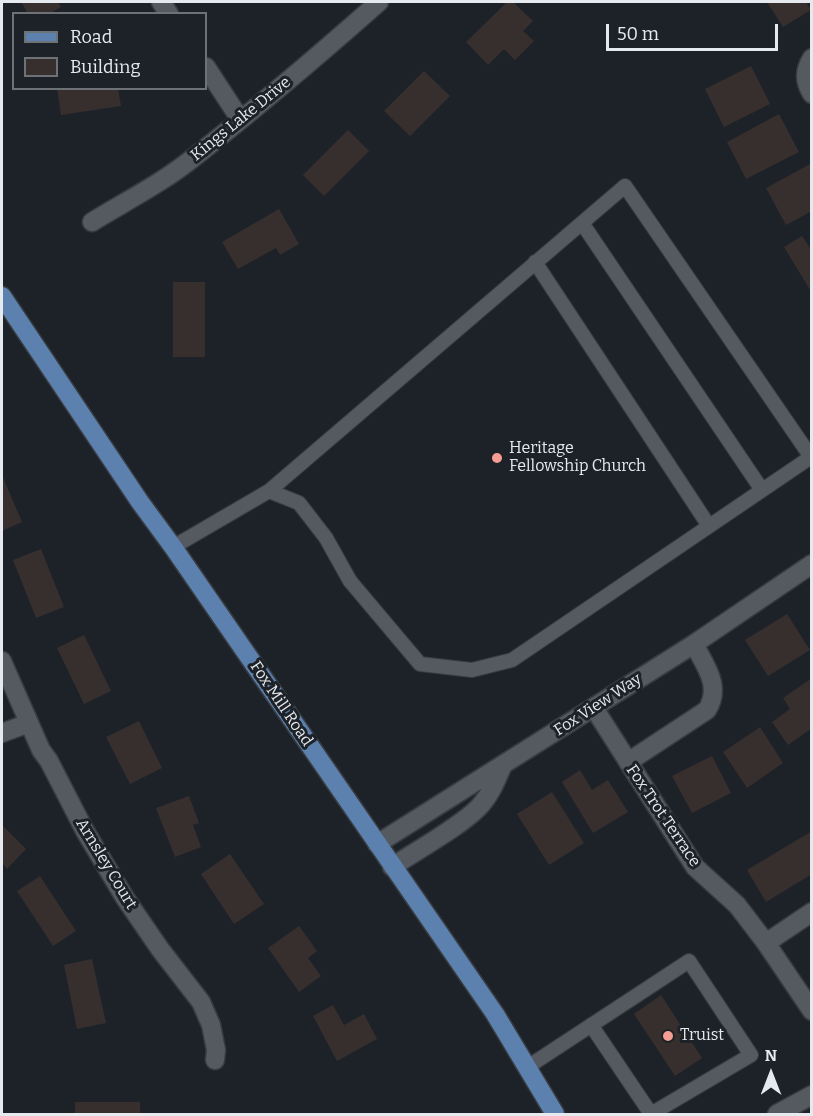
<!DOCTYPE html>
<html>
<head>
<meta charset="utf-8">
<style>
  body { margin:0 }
  #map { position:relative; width:813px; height:1116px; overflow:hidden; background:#1d2228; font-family:Bitter,serif }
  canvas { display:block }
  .frame { position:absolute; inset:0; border:3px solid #e6e9ed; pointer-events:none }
  .legend { position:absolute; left:12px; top:12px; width:195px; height:78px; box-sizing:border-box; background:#1d2228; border:2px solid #6d7277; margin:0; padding:8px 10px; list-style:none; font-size:18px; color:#e6e9ed }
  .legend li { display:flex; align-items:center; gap:12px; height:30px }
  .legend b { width:30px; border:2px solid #6d7277 }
  .north { position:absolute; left:741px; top:1044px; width:60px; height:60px; -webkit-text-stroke:4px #1d2228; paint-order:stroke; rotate:0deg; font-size:16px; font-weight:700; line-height:24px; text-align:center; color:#e6e9ed }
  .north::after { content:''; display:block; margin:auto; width:21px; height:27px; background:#e6e9ed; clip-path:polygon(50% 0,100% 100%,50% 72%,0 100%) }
  .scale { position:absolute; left:606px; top:24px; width:172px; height:27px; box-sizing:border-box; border:3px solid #e6e9ed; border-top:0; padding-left:8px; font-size:18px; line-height:21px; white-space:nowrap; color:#e6e9ed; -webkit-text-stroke:4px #1d2228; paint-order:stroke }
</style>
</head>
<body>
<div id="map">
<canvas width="813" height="1116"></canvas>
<div class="frame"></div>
<ul class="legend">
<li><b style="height:8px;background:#5c81ae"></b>Road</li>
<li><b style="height:16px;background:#372f2e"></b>Building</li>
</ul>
<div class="north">N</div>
<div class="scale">50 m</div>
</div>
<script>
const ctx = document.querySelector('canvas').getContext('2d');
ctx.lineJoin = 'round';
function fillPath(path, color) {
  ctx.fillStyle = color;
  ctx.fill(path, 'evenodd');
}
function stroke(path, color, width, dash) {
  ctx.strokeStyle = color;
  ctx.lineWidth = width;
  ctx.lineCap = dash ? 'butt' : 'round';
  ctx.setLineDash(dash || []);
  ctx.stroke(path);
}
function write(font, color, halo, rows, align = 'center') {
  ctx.font = font + ' Bitter,serif';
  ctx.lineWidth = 6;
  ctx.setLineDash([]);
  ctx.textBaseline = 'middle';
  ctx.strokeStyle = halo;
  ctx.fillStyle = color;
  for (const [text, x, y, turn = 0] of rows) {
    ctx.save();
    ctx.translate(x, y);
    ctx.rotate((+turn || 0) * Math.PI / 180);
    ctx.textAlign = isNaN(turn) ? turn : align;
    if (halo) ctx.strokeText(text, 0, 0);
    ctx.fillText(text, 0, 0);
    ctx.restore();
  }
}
fillPath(new Path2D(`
  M21,2H58L61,7L49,14H28Z
  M507,2H513L533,21L523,31L534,41L515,60L504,49L488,65L466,42Z
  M767,2H806L811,10L783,27Z
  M751,66L770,104L724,127L705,89Z
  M424,71L450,96L410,136L384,111Z
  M57,88H118L121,106L61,115Z
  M779,114L799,152L746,179L727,142Z
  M348,130L369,151L324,196L303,175Z
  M812,163V211L786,225L766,188Z
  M279,209L299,244L280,255L276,248L238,269L222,242Z
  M802,236L812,251V293L784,247Z
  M173,282H205V357H173Z
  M2,475L22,522L2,531Z
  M41,549L64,607L36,618L13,560Z
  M787,614L810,650L768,676L745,640Z
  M84,635L111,691L84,704L57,648Z
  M812,678V728L788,745L772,722L790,709L783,698Z
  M139,721L162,768L130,784L106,737Z
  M760,727L783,763L747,788L723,752Z
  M712,756L731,793L692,813L672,776Z
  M580,770L592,790L608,780L628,812L593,833L562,782Z
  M552,792L584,843L549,865L517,814Z
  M189,796L199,823L193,825L201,847L175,857L156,808Z
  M2,825L26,849L7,869L2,863Z
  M812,831V874L766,902L747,870Z
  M230,854L264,904L234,924L201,874Z
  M40,876L76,931L53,946L17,891Z
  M299,926L317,951L308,958L321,976L299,992L268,948Z
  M92,959L106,1023L77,1029L64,965Z
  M661,995L702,1058L675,1076L634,1014Z
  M333,1005L344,1025L364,1014L377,1039L337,1061L313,1016Z
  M75,1102H140V1114H75Z`), '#372f2e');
const service = new Path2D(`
  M582,223L762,490
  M535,262L709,526
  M173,547L269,491L625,186L811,457L512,660L472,670L420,664L350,581L326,538L299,503L269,491
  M526,1068L689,961L751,1055L651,1114L591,1025`);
const minor = new Path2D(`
  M161,2L169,14
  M812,58C804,71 804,81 812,94
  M206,67L240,119
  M92,222C126,201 162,183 193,158C257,108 319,55 379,2
  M2,661L41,750L49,761L85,831L125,898L160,949L201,1002L211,1025L216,1050L215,1060
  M594,708L695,867L737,905L766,943L812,1011
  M2,733L29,723
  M628,762L707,710C722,686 705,666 694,644
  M377,844L694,644L812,564
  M392,867C417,850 458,828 478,808C490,796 496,781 502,767
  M766,943L812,912
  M777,1114L812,1095`);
const primary = new Path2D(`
  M2,296L140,502L173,547L495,1014L555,1114`);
stroke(service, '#383c41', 16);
stroke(minor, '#383c41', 21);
stroke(primary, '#383c41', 21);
stroke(service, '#555a61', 14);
stroke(minor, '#555a61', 18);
stroke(primary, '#5c81ae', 18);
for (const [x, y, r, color] of [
  [497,458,6,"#f59c93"],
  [668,1036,6,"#f59c93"]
]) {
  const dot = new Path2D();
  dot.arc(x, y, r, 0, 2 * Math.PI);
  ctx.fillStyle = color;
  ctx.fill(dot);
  stroke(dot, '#1d2228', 2);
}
write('16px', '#e6e9ed', '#1d2228', [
  ["Kings Lake Drive",241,119,-39],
  ["Fox Mill Road",281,704,56],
  ["Fox View Way",598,705,-33],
  ["Fox Trot Terrace",663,816,56],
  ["Arnsley Court",106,864,59]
]);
write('16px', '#e6e9ed', '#1d2228', [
  ["Heritage",509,449],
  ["Fellowship Church",509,467],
  ["Truist",680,1036]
], 'left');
</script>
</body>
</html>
